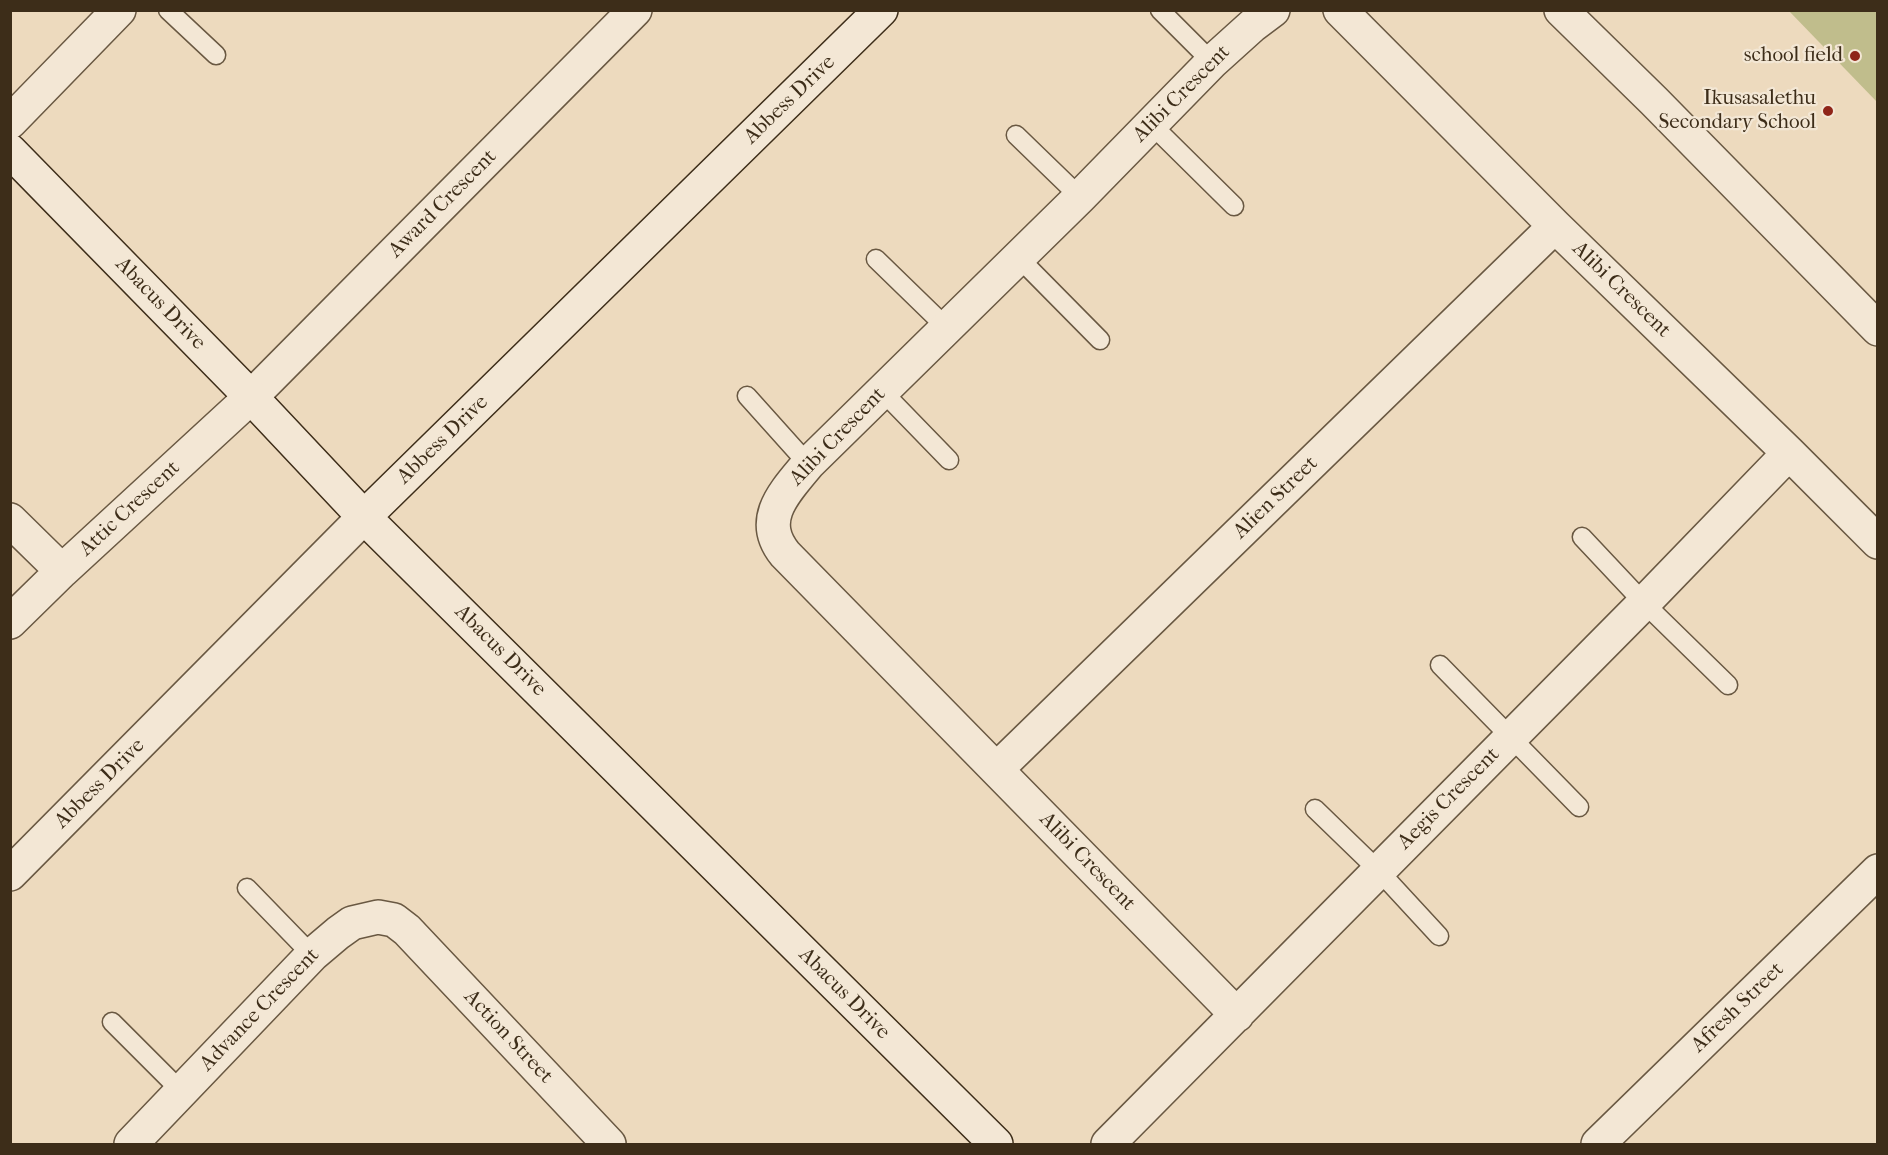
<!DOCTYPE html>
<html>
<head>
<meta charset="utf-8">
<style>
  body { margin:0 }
  #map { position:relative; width:1888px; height:1155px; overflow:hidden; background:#eddabe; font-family:"IM FELL French Canon",serif }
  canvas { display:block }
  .frame { position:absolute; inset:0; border:12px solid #3d2d19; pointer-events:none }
</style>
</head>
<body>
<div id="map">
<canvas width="1888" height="1155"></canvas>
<div class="frame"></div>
</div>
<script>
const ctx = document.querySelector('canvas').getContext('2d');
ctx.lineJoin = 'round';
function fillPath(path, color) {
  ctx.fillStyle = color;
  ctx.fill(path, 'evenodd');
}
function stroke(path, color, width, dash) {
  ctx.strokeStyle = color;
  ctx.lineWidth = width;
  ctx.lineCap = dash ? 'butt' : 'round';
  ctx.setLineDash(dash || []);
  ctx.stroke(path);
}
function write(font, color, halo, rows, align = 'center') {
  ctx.font = font + ' "IM FELL French Canon",serif';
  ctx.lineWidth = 4.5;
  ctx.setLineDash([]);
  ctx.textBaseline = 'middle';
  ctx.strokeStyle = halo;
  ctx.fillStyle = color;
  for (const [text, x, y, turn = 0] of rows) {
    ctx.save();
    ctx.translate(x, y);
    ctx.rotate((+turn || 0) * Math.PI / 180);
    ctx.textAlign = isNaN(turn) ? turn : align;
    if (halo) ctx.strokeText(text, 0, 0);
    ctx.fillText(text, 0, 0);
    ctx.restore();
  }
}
fillPath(new Path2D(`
  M1789,11H1877V102Z`), '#c0bd8c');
const lane = new Path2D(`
  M168,10L216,55
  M1160,10L1212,62
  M1151,124L1234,206
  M1016,135L1080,197
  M1018,257L1100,340
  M876,259L947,328
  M882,391L949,460
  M747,396L808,464
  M1582,537L1644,603L1728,685
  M1440,665L1579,807
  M1315,809L1379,871L1439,936
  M247,888L312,955
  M112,1022L182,1092`);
const street = new Path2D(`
  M1340,10L1555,226L1789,453L1878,542
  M1561,10L1654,101L1878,329
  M10,122L119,10
  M10,520L62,571
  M10,622L62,571L251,397L635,10
  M997,769L1555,226
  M10,874L364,517
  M1237,1015L785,554C757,519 785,492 808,464L1080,197L1212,62L1253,25L1273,10
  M131,1144L312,955L338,933L352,923L378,917L394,920L407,930L609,1144
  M1108,1144L1644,603L1789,453
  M1598,1144L1878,871`);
const secondary = new Path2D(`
  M10,151L251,397L364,517L996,1144
  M364,517L881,10`);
stroke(lane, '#695842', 21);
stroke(street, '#695842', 36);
stroke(secondary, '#3d2d19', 36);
stroke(lane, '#f3e7d5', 18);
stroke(street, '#f3e7d5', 33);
stroke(secondary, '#f3e7d5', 33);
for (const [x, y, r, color] of [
  [1855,56,6,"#8f2418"],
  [1828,111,6,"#8f2418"]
]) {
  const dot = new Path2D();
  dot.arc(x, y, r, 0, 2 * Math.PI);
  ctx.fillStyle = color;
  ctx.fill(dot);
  stroke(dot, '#f3e7d5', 2);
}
write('21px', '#3d2d19', '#f3e7d5', [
  ["school field",1843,56],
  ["Ikusasalethu",1816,99],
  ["Secondary School",1816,123]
], 'right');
write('21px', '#3d2d19', '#f3e7d5', [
  ["Alibi Crescent",1182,94,-45],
  ["Abbess Drive",790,100,-44],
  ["Award Crescent",443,204,-45],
  ["Alibi Crescent",1621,290,44],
  ["Abacus Drive",160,304,46],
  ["Alibi Crescent",838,437,-46],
  ["Abbess Drive",443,440,-44],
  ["Alien Street",1276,498,-44],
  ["Attic Crescent",130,509,-43],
  ["Abacus Drive",500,651,45],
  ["Abbess Drive",100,784,-45],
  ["Aegis Crescent",1449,799,-45],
  ["Alibi Crescent",1087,862,46],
  ["Abacus Drive",844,994,45],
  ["Afresh Street",1738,1008,-44],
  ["Advance Crescent",260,1010,-46],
  ["Action Street",508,1037,47]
]);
</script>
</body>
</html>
